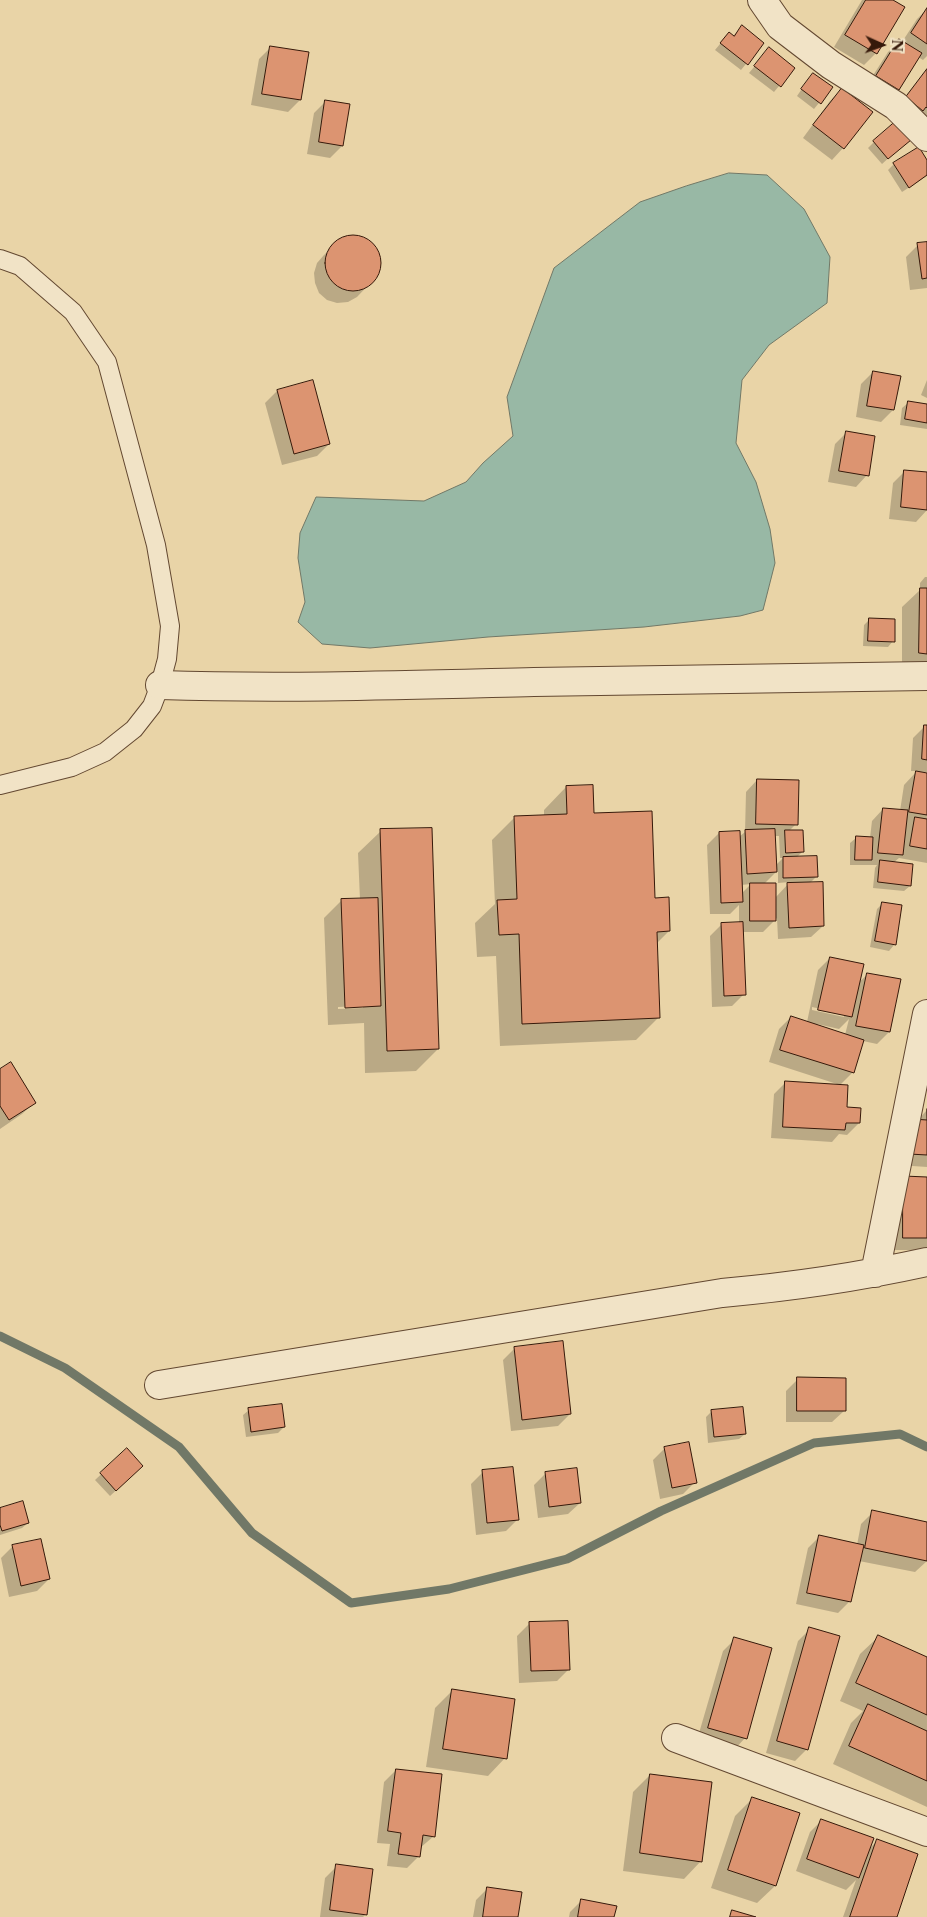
<!DOCTYPE html>
<html>
<head>
<meta charset="utf-8">
<style>
  body { margin:0 }
  #map { position:relative; width:927px; height:1917px; overflow:hidden; background:#e9d4a7; font-family:"Libre Caslon Text",serif }
  canvas { display:block }
  .north { position:absolute; left:857px; top:20px; width:50px; height:50px; -webkit-text-stroke:4px #f1e3c6; paint-order:stroke; rotate:92deg; font-size:14px; font-weight:700; line-height:20px; text-align:center; color:#36190a }
  .north::after { content:''; display:block; margin:auto; width:18px; height:22px; background:#36190a; clip-path:polygon(50% 0,100% 100%,50% 72%,0 100%) }
</style>
</head>
<body>
<div id="map">
<canvas width="927" height="1917"></canvas>
<div class="north">N</div>
</div>
<script>
const ctx = document.querySelector('canvas').getContext('2d');
ctx.lineJoin = 'round';
function fillPath(path, color) {
  ctx.fillStyle = color;
  ctx.fill(path, 'evenodd');
}
function stroke(path, color, width, dash) {
  ctx.strokeStyle = color;
  ctx.lineWidth = width;
  ctx.lineCap = dash ? 'butt' : 'round';
  ctx.setLineDash(dash || []);
  ctx.stroke(path);
}
const water = new Path2D(`
  M729,173L767,175L804,209L830,257L827,303L769,345L742,380L736,443L756,482L770,529L775,563L763,610L740,616L644,627L488,637L370,648L322,644L298,622L305,602L298,558L300,533L316,497L424,501L466,482L483,463L513,436L507,397L554,268L640,202L686,186Z`);
fillPath(water, '#98b8a5');
stroke(water, '#717867', 1);
fillPath(new Path2D(`
  M862,0H891L876,53L864,65L834,47Z
  M927,9V56L923,60L918,57L898,89L887,101L865,88L888,52L899,41L902,42L917,19Z
  M742,27L763,43L741,70L715,50L729,33L733,36Z
  M271,47L300,100L288,112L251,105L259,59Z
  M769,49L794,68L774,92L749,73Z
  M927,69V128L895,110Z
  M808,80L831,88L814,109L797,96Z
  M842,89L843,148L832,160L803,138L830,101Z
  M326,101L342,146L330,158L307,154L314,113Z
  M874,142L903,145L882,164L868,148Z
  M918,149L927,163V176L902,192L888,170L894,164Z
  M346,237H357L366,240L374,247L379,256L380,267L377,276L357,297L348,302L337,303L327,300L319,293L315,283L314,273L317,263L324,255L337,242Z
  M927,244V288L910,290L906,257L918,245Z
  M873,372L893,410L881,422L856,417L861,384Z
  M927,380V398L921,395Z
  M277,391L329,444L317,456L282,465L265,403Z
  M908,403L927,406V429L900,425L902,408Z
  M847,432L867,475L856,487L828,482L835,444Z
  M905,471L927,473V510L916,522L889,519L893,483Z
  M925,577H927V671H902V607L920,590V583Z
  M870,619L893,641L888,647L863,646L864,625Z
  M925,726H927V772H920V773L927,775V863L899,858L893,863L910,886L904,891L873,888L875,868L877,865H850V843L856,838H870L872,821L883,809L900,811L904,785L917,771H911L913,738Z
  M757,780L796,824L789,831L803,851L797,857L817,876L809,884L823,926L811,937L778,939L777,918L763,932H742L744,994L732,1006L712,1007L710,936L722,924H739V905L730,914H710L707,845L719,833L739,837L745,832L746,792ZM774,836H779L780,858H783L775,866ZM778,870V883L790,882L775,898L763,885ZM751,884L741,894V885Z
  M566,787L593,814L654,899L669,931L656,944L659,1017L636,1040L500,1046L496,956L477,957L475,923L495,904L492,840L515,817L544,816V810Z
  M381,831L438,1049L416,1071L365,1073L364,1023L328,1025L324,918L342,900H360L358,853ZM363,1006V1008L338,1009V1007Z
  M883,903L901,907L894,945L889,951L870,947L877,909Z
  M830,958L858,983L868,974L889,1032L877,1044L863,1041L852,1073L840,1085L769,1062L779,1029L791,1017L807,1022L818,970ZM812,1007L844,1014V1017L812,1010ZM849,1019L845,1035L816,1025L817,1024L839,1029Z
  M0,1070L34,1103L22,1114L0,1129Z
  M786,1082L845,1108L859,1123L847,1135L839,1134L832,1142L771,1138L774,1094Z
  M927,1110V1167L898,1165L917,1121Z
  M927,1178V1250H891L892,1190Z
  M515,1348L570,1414L558,1426L511,1431L503,1360Z
  M798,1379L844,1411L832,1422H786V1391Z
  M249,1410L284,1427L278,1433L246,1437L243,1415Z
  M712,1411L745,1434L739,1439L708,1443L706,1417Z
  M665,1448L695,1482L683,1494L660,1499L653,1460Z
  M127,1450L136,1472L110,1496L95,1480Z
  M483,1472L517,1520L506,1531L476,1535L471,1484Z
  M546,1473L580,1503L568,1514L538,1518L534,1485Z
  M0,1509L28,1523L22,1528L0,1535Z
  M873,1512L927,1523V1561L915,1572L859,1561L850,1601L838,1613L796,1604L808,1548L820,1536L857,1545L861,1524Z
  M13,1546L49,1579L37,1591L9,1597L1,1558Z
  M529,1624L569,1669L557,1681L519,1683L517,1636Z
  M810,1629L807,1749L795,1761L766,1753L798,1641Z
  M878,1637L927,1659V1807L833,1764L851,1723L863,1711L840,1701L860,1654Z
  M735,1639L745,1738L734,1750L697,1740L723,1651Z
  M453,1690L505,1758L488,1776L426,1767L435,1708Z
  M396,1770L434,1836L420,1848L419,1856L407,1868L387,1866L390,1844L377,1843L384,1782Z
  M650,1775L701,1861L684,1879L623,1871L633,1792Z
  M753,1798L799,1813L775,1886L757,1903L711,1888L735,1816Z
  M822,1820L868,1850L877,1841L895,1917H843L856,1880L846,1890L796,1871L810,1832Z
  M337,1866L366,1914L363,1917H320L325,1878Z
  M488,1888L517,1917H473L476,1900Z
  M582,1900L613,1917H569L570,1912Z`), '#0003');
stroke(new Path2D(`
  M0,1336L65,1368L179,1447L252,1533L351,1603L449,1589L567,1559L661,1511L814,1443L900,1434L927,1447`), '#717867', 9);
const building = new Path2D(`
  M866,0H893L905,7L877,54L845,35Z
  M927,8V44L911,33Z
  M742,25L764,43L748,65L720,43L729,32L734,36Z
  M899,39L922,53L899,90L876,76Z
  M270,46L309,52L301,100L262,94Z
  M769,47L795,68L781,87L754,66Z
  M927,69V108L926,107L923,111L906,97Z
  M813,73L833,87L821,104L801,89Z
  M842,88L873,112L844,149L813,125Z
  M325,100L350,104L343,146L319,142Z
  M895,122L911,140L888,159L873,141Z
  M919,147L927,160V175L909,188L893,163Z
  M325 263a28 28 0 1 1 56 0a28 28 0 1 1-56 0Z
  M927,242V278L922,279L917,243Z
  M873,371L901,376L894,410L867,406Z
  M313,380L330,444L294,454L277,390Z
  M908,401L927,404V423L905,419Z
  M846,431L875,436L869,476L839,471Z
  M904,470L927,472V510L901,507Z
  M920,588H927V654L919,653Z
  M869,618L895,619V642L868,641Z
  M924,725H927V760L922,759Z
  M916,771L927,773V815L909,812Z
  M757,779L799,780L798,825L756,824Z
  M593,785L594,813L652,811L655,898L669,897L670,931L657,932L660,1018L522,1024L519,934L499,935L497,900L517,899L514,816L567,814L566,786Z
  M883,808L908,810L903,855L878,853Z
  M915,817L927,819V849L910,846Z
  M432,828L439,1049L387,1051L380,829Z
  M775,829L777,872L747,874L745,830Z
  M785,830H803L804,852L786,853Z
  M740,831L743,902L721,903L719,832Z
  M856,836L873,837L872,860H855Z
  M817,856L818,877L783,878V857Z
  M880,860L913,864L911,886L878,882Z
  M823,882L824,926L789,928L787,883Z
  M750,883H776V921H750Z
  M378,898L381,1006L345,1008L341,899Z
  M882,902L902,905L896,945L875,941Z
  M743,922L746,995L724,996L721,923Z
  M830,957L864,964L852,1017L818,1010Z
  M867,973L901,979L890,1032L856,1026Z
  M791,1016L864,1040L854,1073L780,1050Z
  M11,1062L36,1103L9,1120L0,1106V1069Z
  M785,1081L848,1085L847,1107L861,1108L860,1123H846L845,1130L783,1127Z
  M927,1109V1155L909,1154L912,1119L927,1120Z
  M903,1176L927,1177V1238H903Z
  M563,1341L571,1414L522,1420L514,1347Z
  M797,1377L846,1378V1411H797Z
  M282,1404L285,1427L251,1432L248,1408Z
  M743,1407L746,1434L714,1437L711,1410Z
  M689,1442L697,1483L672,1488L664,1447Z
  M127,1448L143,1466L116,1491L100,1473Z
  M513,1467L519,1520L487,1523L482,1470Z
  M577,1468L581,1503L549,1507L545,1472Z
  M23,1501L29,1523L2,1531L0,1525V1508Z
  M872,1510L927,1522V1561L865,1548Z
  M819,1535L864,1545L851,1602L807,1593Z
  M41,1539L50,1579L21,1586L12,1545Z
  M568,1621L570,1670L531,1671L529,1622Z
  M809,1627L840,1636L808,1750L777,1741Z
  M878,1635L927,1657V1715L856,1683Z
  M734,1637L772,1648L747,1739L708,1728Z
  M452,1689L515,1699L507,1759L443,1749Z
  M868,1704L927,1731V1781L849,1746Z
  M396,1769L442,1774L435,1837L423,1835L420,1857L398,1854L401,1833L388,1831Z
  M650,1774L712,1782L702,1862L640,1853Z
  M752,1797L800,1813L776,1886L728,1870Z
  M821,1819L874,1838L859,1878L807,1859Z
  M877,1839L918,1854L897,1917H850Z
  M336,1864L373,1869L367,1915L330,1910Z
  M487,1887L522,1892L518,1917H483Z
  M581,1899L617,1906L614,1917H578Z
  M732,1910L756,1917H730Z`);
fillPath(building, '#dc9471');
stroke(building, '#36190a', 1);
const service = new Path2D(`
  M0,259L20,266L73,312L107,362L156,545L170,626L167,659L160,685L152,706L134,729L105,752L72,767L0,785`);
const minor = new Path2D(`
  M762,0L780,26L831,65L896,106L927,137
  M160,685C285,689 409,685 534,682C665,679 796,677 927,676
  M875,1273L927,1014
  M159,1385L722,1293C791,1287 859,1277 927,1262
  M676,1738L927,1832`);
stroke(service, '#634831', 20);
stroke(minor, '#634831', 30);
stroke(service, '#f1e3c6', 18);
stroke(minor, '#f1e3c6', 28);
</script>
</body>
</html>
